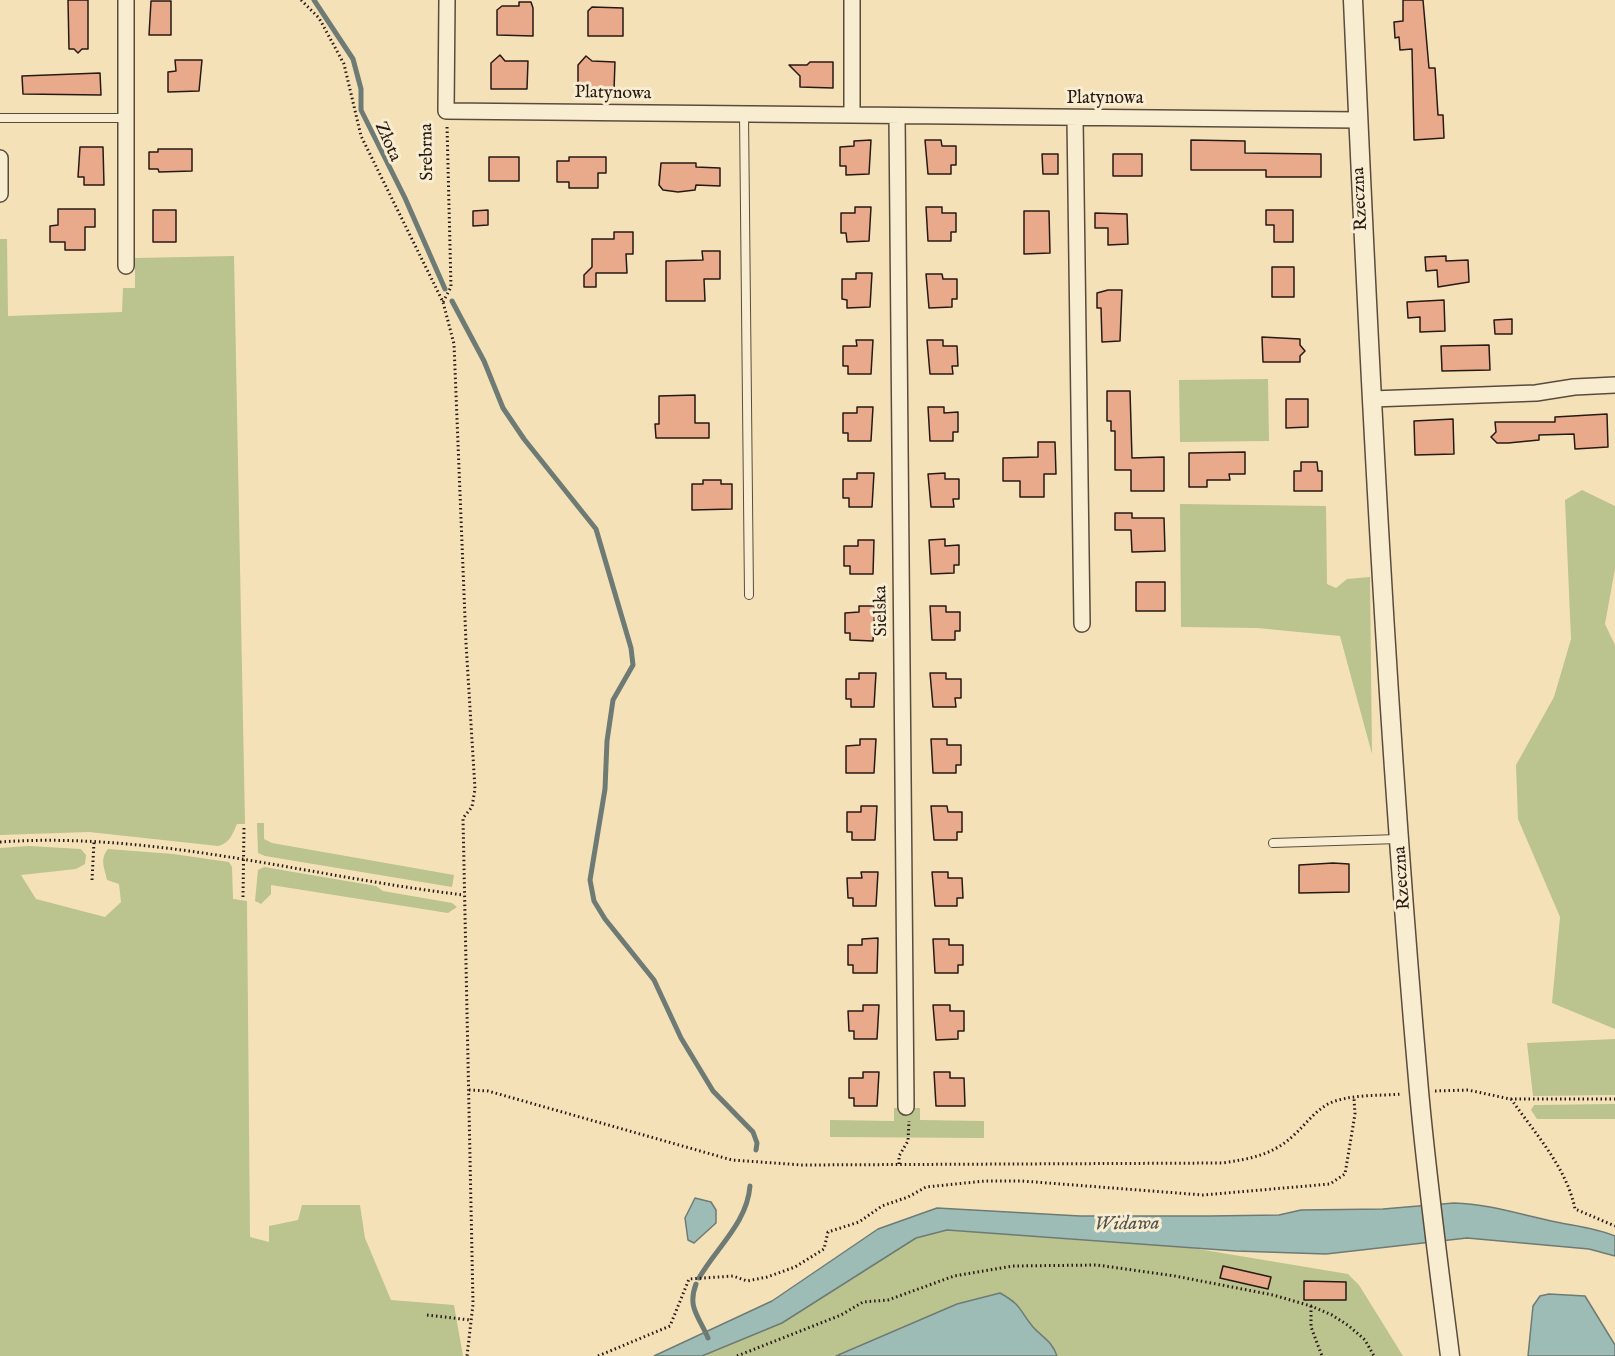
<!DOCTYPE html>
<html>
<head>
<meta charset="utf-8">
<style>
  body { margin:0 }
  canvas { display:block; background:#f5e1b8 }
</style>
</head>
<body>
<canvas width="1615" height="1356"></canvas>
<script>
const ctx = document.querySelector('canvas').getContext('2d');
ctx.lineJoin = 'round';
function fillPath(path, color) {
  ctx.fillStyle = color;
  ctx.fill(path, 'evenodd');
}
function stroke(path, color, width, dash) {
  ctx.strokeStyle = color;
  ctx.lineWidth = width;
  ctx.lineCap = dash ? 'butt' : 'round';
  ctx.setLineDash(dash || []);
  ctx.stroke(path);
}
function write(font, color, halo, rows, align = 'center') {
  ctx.font = font + ' "IM FELL English",serif';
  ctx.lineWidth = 6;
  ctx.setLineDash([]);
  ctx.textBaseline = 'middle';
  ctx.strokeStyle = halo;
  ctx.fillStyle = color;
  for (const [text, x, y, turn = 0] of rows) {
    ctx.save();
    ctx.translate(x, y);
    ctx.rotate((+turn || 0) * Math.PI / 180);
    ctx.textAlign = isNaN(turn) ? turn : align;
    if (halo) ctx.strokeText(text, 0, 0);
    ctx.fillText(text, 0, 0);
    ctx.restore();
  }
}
fillPath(new Path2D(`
  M0,239H7L8,316L122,312L123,288H135V258L234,256L245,824H237C232,835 230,843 218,846L89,832L0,835Z
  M1268,379L1269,441L1180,442L1179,380Z
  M1582,490L1615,506V569L1605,624L1615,645V1029L1552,1003L1560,917L1518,819L1516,765L1554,697L1571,639L1565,500Z
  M1180,504L1326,506L1327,584L1336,588L1347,579L1370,577L1372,754L1340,636L1257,628L1181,627Z
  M257,823H264V839L272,843L454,875L452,887L265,856L258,853Z
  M29,846L81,849L86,855L85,864L76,869L21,875L36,899L105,917L121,902L119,884L107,880C105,868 99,860 108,849L173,854L229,862L232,867L233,899L247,901L250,1237L269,1242V1226L298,1220L302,1205H360L365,1238L391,1300L454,1305L463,1356H0V848Z
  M264,867L376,886L383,891L452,903L457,907L448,913L271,885V894L261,904L255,901L258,870Z
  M1615,1039V1095L1533,1096L1527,1043Z
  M1615,1104V1119H1537L1531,1110L1534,1105Z
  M894,1108H920V1120L984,1121V1138L830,1137V1120L894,1121Z
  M947,1230L1180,1246L1348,1274L1359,1285L1403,1356H702L782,1323L916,1238Z`), '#bbc38f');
const water = new Path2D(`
  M695,1198L711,1202L716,1210V1223L694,1243L688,1240L685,1218Z
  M1454,1203C1490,1204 1521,1215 1556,1222C1576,1226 1596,1228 1615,1236V1256L1589,1249L1467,1238L1326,1254L1236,1251L947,1230L916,1238L782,1323L702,1356H654L772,1301L878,1229L937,1208L1080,1216H1210L1279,1215L1301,1210L1383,1209Z
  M1000,1293C1023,1306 1018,1309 1033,1327C1043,1338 1052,1341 1057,1356H836L957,1304Z
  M1549,1294L1585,1296L1615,1345V1356H1528L1533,1306L1540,1296Z`);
fillPath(water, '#9ebcb6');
stroke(water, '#6e7b75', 1.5);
stroke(new Path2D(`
  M314,0L353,59L361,89V110L405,198L445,289
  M452,301L484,361L503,408L524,439L596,529L631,648L633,665L613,700L607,741L605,789L590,880L594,901L605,919L654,980L681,1038L713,1091L753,1132L757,1143L756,1150
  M699,1278C717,1247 747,1223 750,1186
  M696,1284C687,1308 699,1316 708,1338`), '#6e7b75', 5);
const building = new Path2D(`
  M68,0H88V49H82L78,53L74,49H69Z
  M1403,0H1423L1429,68H1435L1438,115H1443L1444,138L1414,140L1412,49L1400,50L1399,37L1395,38L1394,22L1403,21Z
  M151,1H171V35H149Z
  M519,2H531L533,8V36L497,35V10L502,6H519Z
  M592,7L623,8V36H588V11Z
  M500,55L505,61H528L527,89H491V63Z
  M586,56L592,61L615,62L614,90L578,89V65Z
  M175,60H202L199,91L168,92V72L176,71Z
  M810,62H833V88L800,87V76L789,65H807Z
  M100,73L101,95L23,94L22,76Z
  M871,140L869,174L846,175V166H840V147L854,146V141Z
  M925,140H941L942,146H956V165H951V174H928Z
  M1191,140L1245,141V153L1321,154V177H1266V170H1191Z
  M80,147H103L104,185H84V177H78Z
  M158,149H192V171L159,172L158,169H149V152H158Z
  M1042,154H1058V174H1043Z
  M1113,154H1142V176H1113Z
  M489,157H519V181H489Z
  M569,157H606V173H598V188H569V182H557V161H569Z
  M661,163H696V167L720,168V186L696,185L695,190L678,192L663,190L659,185Z
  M855,207H871L869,241L847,242L846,233H841V213H855Z
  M926,207H942V213H956V232H951V241H928Z
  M58,209H95V227H85V250H65V242H50V226L58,225Z
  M153,210H176V242H153Z
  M488,210V225L473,226V211Z
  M1266,210H1293V242H1274V225H1266Z
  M1024,211H1049L1050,253L1024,254Z
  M1095,213L1127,214L1128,244L1108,245V228H1095Z
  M614,232H633V254H626L627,273H596V287H584V275L592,267V239H614Z
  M702,251H720V279H704L705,301H666V261L703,260Z
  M1446,256V261L1468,260L1469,282L1438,287L1437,270L1426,271L1425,257Z
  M1272,267H1294V297H1272Z
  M856,273H872L870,307L847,308V300L842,299V279H856Z
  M926,274H942L943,279H957V299H952V307L929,308Z
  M1108,290H1122L1120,341L1102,342L1101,308H1097V293Z
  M1444,300L1445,331L1420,332V317L1408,318L1407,302Z
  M1512,319V334H1495L1494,320Z
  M1262,337L1300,339V345L1305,351L1300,356V362H1263Z
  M856,340H873L871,374H848V366H843V346H857Z
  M927,340H943V346H957L958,366H952L953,374H930Z
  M1489,345L1490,370L1442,371L1441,346Z
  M1107,391H1130L1132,458L1164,457V491H1131V470H1115V431H1111V421H1107Z
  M695,395V423H709V438H656L655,424H659V396Z
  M1286,399H1308V427L1286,428Z
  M857,407H873L871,441H848V433H843V413H857Z
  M928,407H944V413L958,412V432H953V441H930Z
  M1607,414L1608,447L1575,449L1574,434L1539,435V440L1508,443H1497L1491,437L1496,432L1495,422H1555V417Z
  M1453,419L1454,454L1415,455L1414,421Z
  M1038,442H1055L1056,474H1044V497H1020V481H1003V458L1038,457Z
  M1245,452V474H1229L1230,480H1207V487H1189V453Z
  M1301,462H1317L1318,471H1322V491H1294V471H1301Z
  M857,473H874L872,507H849V498H843V479H857Z
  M945,473V479H959V499H953L954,507H931L928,474Z
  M703,480H721V484H732V509L692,510V484H703Z
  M1115,513H1132V518H1164L1165,551L1132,552L1131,530H1115Z
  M945,539V546L959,545V565H954V573L931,574L929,540Z
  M858,540H874L873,574H850V566H844V546H858Z
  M1136,582H1165V611H1136Z
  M859,606H875L873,641L850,640V633H845V613L859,612Z
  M930,606H946V612H960V631H955V640H932Z
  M859,673H876L874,707H851V699H846V679H859Z
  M930,673H946V679H961V698H955L956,707H933Z
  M860,739H876L874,773H846V746L860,745Z
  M931,739H947V745H961V765H956V773H933Z
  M861,806H877L875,840H852V832H847V812H861Z
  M931,806H947L948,812H962V832H957V840H934Z
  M1333,863L1349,864V892L1299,893V865Z
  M861,872H878L876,906H853V898H848L847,878H862Z
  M932,872H948V878H962L963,898H957V906H935Z
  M878,938L877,973H853V965H848V945H862V939Z
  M933,939H949V945H963V965H958V973H935Z
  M863,1005H879L877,1039H854V1031H849L848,1011H863Z
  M933,1005H950V1011H964V1031H958V1039L936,1040Z
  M863,1072H879L877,1106H854V1098H849V1078H863Z
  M934,1072H950V1078H964L965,1106H936Z
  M1223,1266L1271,1277L1268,1289L1220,1278Z
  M1304,1281L1346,1282V1300H1304Z`);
fillPath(building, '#e8aa8b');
stroke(building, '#271a14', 1.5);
const service = new Path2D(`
  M744,114L749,595
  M0,118H126
  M1273,843L1398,839`);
const minor = new Path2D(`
  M126,0V266
  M447,0L446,111L1358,120
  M852,115V0
  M897,116L906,1107
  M1075,118L1082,624
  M0,158V194
  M1372,399L1536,393L1574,387L1615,385`);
const tertiary = new Path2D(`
  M1353,0C1369,364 1387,728 1419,1091C1427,1180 1439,1268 1450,1356`);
stroke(service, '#5a4c3d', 10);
stroke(minor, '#5a4c3d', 18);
stroke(tertiary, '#5a4c3d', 21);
stroke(new Path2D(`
  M301,0L319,18L344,64L361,136L443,302L454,344L466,643L475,789L472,807L463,818L473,1304L467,1356
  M443,302L451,287L447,125
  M0,842C157,831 310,877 464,895
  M92,880L94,842
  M243,897L244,827
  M469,1090L488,1091L732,1160L802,1165L1222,1163C1250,1159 1273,1155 1294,1135C1306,1124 1314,1112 1328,1104C1348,1094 1379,1096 1402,1094
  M1435,1091L1468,1090L1510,1099H1615
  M1511,1099C1534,1132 1567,1168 1575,1209L1615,1226
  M899,1164V1156L908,1141L909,1121
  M1311,1306V1327L1322,1356
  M427,1315L470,1320
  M598,1356L670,1326L689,1279L733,1276L747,1281L767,1277L795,1267L824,1249L828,1232L859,1222L882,1206L908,1197L926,1187L985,1181H1022L1203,1195L1330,1184L1345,1174L1355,1114L1354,1099
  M737,1356L841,1315L863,1302L888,1300L954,1276L1013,1266L1097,1265L1175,1276L1273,1295L1311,1306L1332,1315L1349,1326L1365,1340L1374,1356`), '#271a14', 3, [1.5, 3]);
stroke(service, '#f8ecd1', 8);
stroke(minor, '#f8ecd1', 15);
stroke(tertiary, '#f8ecd1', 18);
write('18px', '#271a14', '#f8ecd1', [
  ["Platynowa",613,94,1],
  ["Platynowa",1105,99],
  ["Złota",387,142,66],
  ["Srebrna",428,152,-91],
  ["Rzeczna",1361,199,-93],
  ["Sielska",882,611,-91],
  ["Rzeczna",1403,878,-94]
]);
write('italic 20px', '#51534d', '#f8ecd1', [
  ["Widawa",1127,1225,-1]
]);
</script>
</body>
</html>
